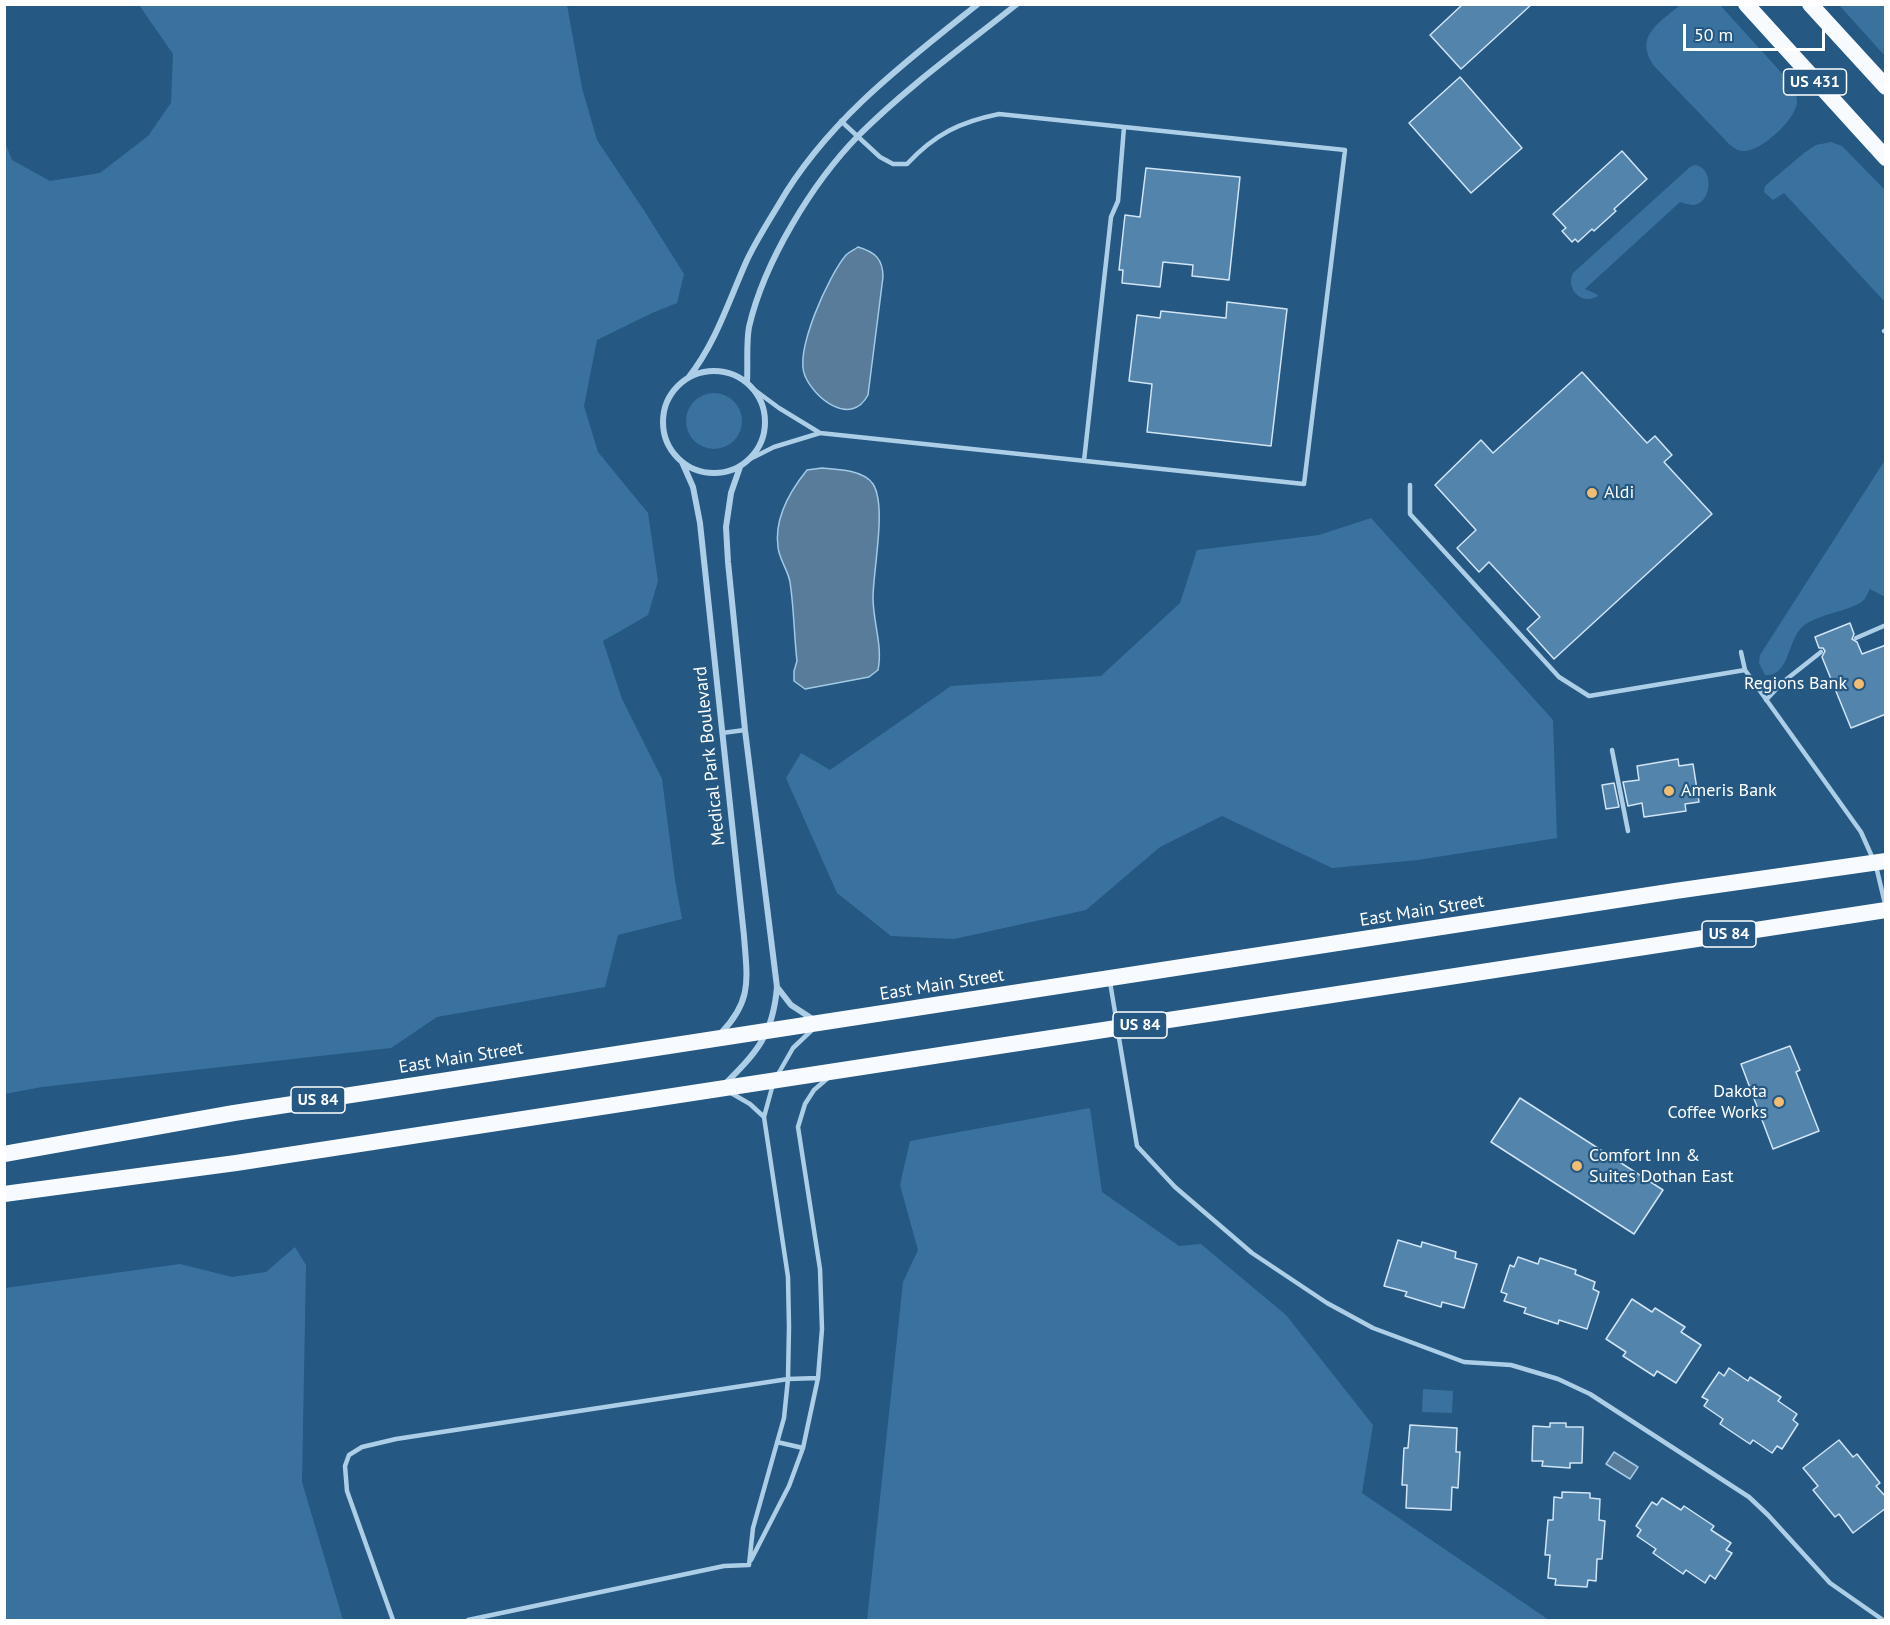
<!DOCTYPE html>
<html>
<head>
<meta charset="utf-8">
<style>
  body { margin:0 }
  #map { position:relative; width:1890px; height:1625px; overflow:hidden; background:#255882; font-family:"PT Sans",sans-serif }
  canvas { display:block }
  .frame { position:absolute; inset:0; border:6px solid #fff; pointer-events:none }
  .scale { position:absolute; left:1683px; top:24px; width:142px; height:27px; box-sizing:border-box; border:3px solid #fff; border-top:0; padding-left:8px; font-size:18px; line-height:21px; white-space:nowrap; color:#fff; -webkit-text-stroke:4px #255882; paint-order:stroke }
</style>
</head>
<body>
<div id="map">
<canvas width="1890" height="1625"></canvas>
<div class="frame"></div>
<div class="scale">50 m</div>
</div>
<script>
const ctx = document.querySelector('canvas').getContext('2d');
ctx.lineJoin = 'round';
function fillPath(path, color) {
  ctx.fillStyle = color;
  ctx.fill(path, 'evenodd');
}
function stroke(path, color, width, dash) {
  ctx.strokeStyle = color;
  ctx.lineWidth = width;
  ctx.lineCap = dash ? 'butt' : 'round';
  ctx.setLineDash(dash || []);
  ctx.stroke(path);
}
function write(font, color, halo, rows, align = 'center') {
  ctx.font = font + ' "PT Sans",sans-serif';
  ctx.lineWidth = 4.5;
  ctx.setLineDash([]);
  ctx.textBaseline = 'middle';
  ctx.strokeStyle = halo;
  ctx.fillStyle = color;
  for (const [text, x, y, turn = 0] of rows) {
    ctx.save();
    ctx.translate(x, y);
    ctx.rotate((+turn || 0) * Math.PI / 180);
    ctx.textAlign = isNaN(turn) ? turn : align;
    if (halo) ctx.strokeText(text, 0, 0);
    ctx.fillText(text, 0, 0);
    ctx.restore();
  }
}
fillPath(new Path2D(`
  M139,5H567L582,88L597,140L645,212L684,274L677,303L652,313L597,340L584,406L598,452L648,513L658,581L648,615L603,641L622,699L662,779L675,880L682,919L618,935L605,987L437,1017L391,1048L42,1087L5,1094V142L12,160L50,181L100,173L148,136L171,103L173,54Z
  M1680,5H1720L1788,80C1792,87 1798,95 1797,103C1795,120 1760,153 1742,151C1738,151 1733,147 1730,145L1655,67C1633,37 1658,24 1680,5Z
  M1839,5H1885V56Z
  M1831,142L1842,146L1885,190V302L1784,193L1773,200L1764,192L1765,186L1804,153L1816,145Z
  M1694,165C1714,166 1713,202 1694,205C1690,205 1684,203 1680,202L1585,289L1596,294L1598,296C1582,306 1565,289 1573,273L1690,167Z
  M686 421a28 28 0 1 1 56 0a28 28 0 1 1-56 0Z
  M1885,460V597L1870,589C1868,592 1866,598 1863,601C1847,612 1817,614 1802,627C1787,642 1789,677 1765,675L1759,663L1760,655Z
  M1371,518L1553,720L1557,838L1418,860L1332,868L1222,816L1160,847L1086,910L954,939L891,936L837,893L786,778L801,753L830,770L951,686L1101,676L1180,603L1197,550L1319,535Z
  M1090,1108L1102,1192L1179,1246L1201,1244L1286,1315L1373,1425L1362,1493L1549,1620H867L903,1282L918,1250L900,1185L910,1141Z
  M295,1247L306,1265L302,1482L343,1620H5V1288L180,1264L232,1277L266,1272Z
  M1423,1389L1453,1391L1452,1413L1422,1412Z`), '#3a729f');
const water = new Path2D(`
  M858,247C875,252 883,259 883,277L868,395C851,427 815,399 805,376C794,351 829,275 846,255C849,252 854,250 858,247Z
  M822,468C837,469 864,470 873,484C887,506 873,570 873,598C873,622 883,646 878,670L869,677L805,689L794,681V671L797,661C794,635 794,608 790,582C788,570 779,559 778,547C774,519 790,491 807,470Z
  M1614,1452L1638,1467L1630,1479L1606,1464Z`);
fillPath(water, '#587c99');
stroke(water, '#a1cae7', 1.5);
const building = new Path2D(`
  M1463,4H1532L1461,69L1430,35Z
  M1460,77L1522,148L1471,193L1409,123Z
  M1622,151L1647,179L1614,209L1616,211L1594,231L1592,229L1578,242L1575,239L1572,242L1562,231L1566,228L1553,214Z
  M1146,168L1240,177L1229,280L1192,276L1193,265L1163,262L1160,287L1122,283L1123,270H1119L1125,215L1140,217Z
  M1227,302L1287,309L1271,446L1147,432L1152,384L1129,381L1137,315L1160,318L1161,311L1226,318Z
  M1582,372L1647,443L1655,436L1672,455L1664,462L1712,514L1554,659L1527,629L1540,617L1489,562L1479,572L1457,548L1476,530L1435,485L1481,440L1493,453Z
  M1850,623L1854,634L1852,639L1857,642L1862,654L1886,645V714L1851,728L1822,657L1825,651L1823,648H1819L1815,637Z
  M1678,759L1679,766L1693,764L1699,802L1685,804L1686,811L1644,817L1642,803L1628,806L1623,782L1639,780L1637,766Z
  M1614,783L1619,807L1606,809L1602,785Z
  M1790,1046L1800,1070L1796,1072L1819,1131L1773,1149L1741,1064Z
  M1520,1098L1663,1190L1634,1234L1491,1142Z
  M1398,1240L1421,1247L1422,1242L1456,1252L1455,1258L1477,1264L1464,1308L1442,1302L1441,1307L1405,1296L1407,1292L1384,1286Z
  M1518,1257L1538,1264L1540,1258L1576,1270L1575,1274L1595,1282L1593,1289L1599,1292L1587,1329L1559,1320L1558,1324L1524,1313L1526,1308L1504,1301L1507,1294L1501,1292L1510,1265L1514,1267Z
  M1632,1299L1652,1312L1655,1308L1685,1327L1681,1332L1701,1345L1676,1383L1657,1371L1654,1376L1623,1356L1626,1352L1606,1339Z
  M1729,1368L1748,1381L1750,1377L1781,1397L1778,1401L1797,1414L1793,1420L1798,1424L1782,1449L1777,1446L1772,1453L1753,1440L1750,1444L1720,1424L1723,1419L1704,1406L1708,1400L1702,1397L1719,1372L1724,1376Z
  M1550,1423H1566V1427H1583L1582,1463H1570V1468L1542,1466L1543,1461H1532L1533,1426L1550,1427Z
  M1410,1425L1457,1428L1456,1452H1460L1458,1488L1452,1487L1451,1510L1406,1508L1407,1485H1402L1404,1448H1408Z
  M1839,1440L1853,1457L1857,1454L1880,1483L1876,1486L1886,1497V1508L1853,1533L1839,1514L1835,1517L1813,1490L1818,1486L1803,1468Z
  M1562,1492L1590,1493V1498L1600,1499L1599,1520L1605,1521L1602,1559H1597L1596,1581L1588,1580L1587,1587L1555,1585L1556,1579L1548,1578L1550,1555H1545L1548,1520H1553L1554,1497L1562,1498Z
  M1662,1498L1681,1510L1684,1506L1714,1526L1711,1530L1731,1543L1726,1550L1732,1553L1715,1579L1710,1575L1705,1583L1686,1570L1683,1574L1653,1553L1656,1549L1637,1536L1641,1530L1636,1526L1652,1502L1657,1505Z`);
fillPath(building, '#5284ac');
stroke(building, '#d1e5f5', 1.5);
stroke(new Path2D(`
  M1884,331L1886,330
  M756,391L779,408L820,433
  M750,459L774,447L820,433L1304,484L1345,150L999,114C960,122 935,134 907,164H893L880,157L841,121
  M1084,461L1111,217L1118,201L1124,127
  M1410,485V514L1559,677L1589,696L1745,670
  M1856,638L1886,625
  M1741,652L1745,670L1861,832L1873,859
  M1766,700L1783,682L1821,652
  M722,733L745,730
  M1612,750L1628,831
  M1876,866L1886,908
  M1110,982L1117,1024
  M1118,1032L1137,1146L1175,1187L1252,1253L1327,1303L1373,1328L1464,1362L1511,1365L1558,1379L1590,1394L1749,1497L1768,1515L1830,1583L1883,1620
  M777,1076L793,1048L813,1029
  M731,1093L750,1104L764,1117
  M777,1442L803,1448
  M751,1560L789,1486L803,1448L818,1378L822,1329L820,1269L798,1127L805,1104L814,1090L828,1078
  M749,1565L753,1528L784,1418L788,1379L789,1327L788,1277L764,1117L773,1084
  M393,1620L347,1491L345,1466L349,1455L362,1447L396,1439L788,1379L818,1378
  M468,1620L724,1566L749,1565`), '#adcee7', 4.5);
stroke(new Path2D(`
  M663 422a51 51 0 1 1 102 0a51 51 0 1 1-102 0Z
  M688,378C716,343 729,300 747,260C756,241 768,222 779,204C827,121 904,63 978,4
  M747,382C748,364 746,344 749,327C764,262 812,183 859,135C907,87 963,47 1017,4
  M682,462L693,487L700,523L744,936C747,978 753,1000 721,1033
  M777,987L791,1005L814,1020
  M724,1085C757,1052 773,1035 777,987L745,730L728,562L726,527L731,493L740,467`), '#adcee7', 6);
stroke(new Path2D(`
  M1746,4L1886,158
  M1810,4L1886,87
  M4,1154L234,1113L1675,891L1886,861
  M4,1194L236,1163L1886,910`), '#f7fafe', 16);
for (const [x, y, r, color] of [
  [1592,493,6,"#f0bd72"],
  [1859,684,6,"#f0bd72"],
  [1669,791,6,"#f0bd72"],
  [1779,1102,6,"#f0bd72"],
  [1577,1166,6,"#f0bd72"]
]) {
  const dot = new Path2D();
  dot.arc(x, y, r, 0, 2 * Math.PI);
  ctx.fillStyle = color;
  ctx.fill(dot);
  stroke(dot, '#255882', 2);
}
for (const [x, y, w] of [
  [1815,82,63],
  [1729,934,54],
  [1140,1025,54],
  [318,1100,54]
]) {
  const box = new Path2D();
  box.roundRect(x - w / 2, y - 13, w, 26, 4.5);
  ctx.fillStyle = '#255882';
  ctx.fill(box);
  stroke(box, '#fff', 1.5);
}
write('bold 16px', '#fff', null, [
  ["US 431",1815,82],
  ["US 84",1729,934],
  ["US 84",1140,1025],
  ["US 84",318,1100]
]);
write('18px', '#fff', '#255882', [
  ["Aldi",1604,493],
  ["Regions Bank",1847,684,"right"],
  ["Ameris Bank",1681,791],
  ["Dakota",1767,1092,"right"],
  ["Coffee Works",1767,1113,"right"],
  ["Comfort Inn &",1589,1156],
  ["Suites Dothan East",1589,1177]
], 'left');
write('18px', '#fff', '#255882', [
  ["Medical Park Boulevard",710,756,-96],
  ["East Main Street",1422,911,-9],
  ["East Main Street",942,985,-9],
  ["East Main Street",461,1058,-9]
]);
</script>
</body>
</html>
